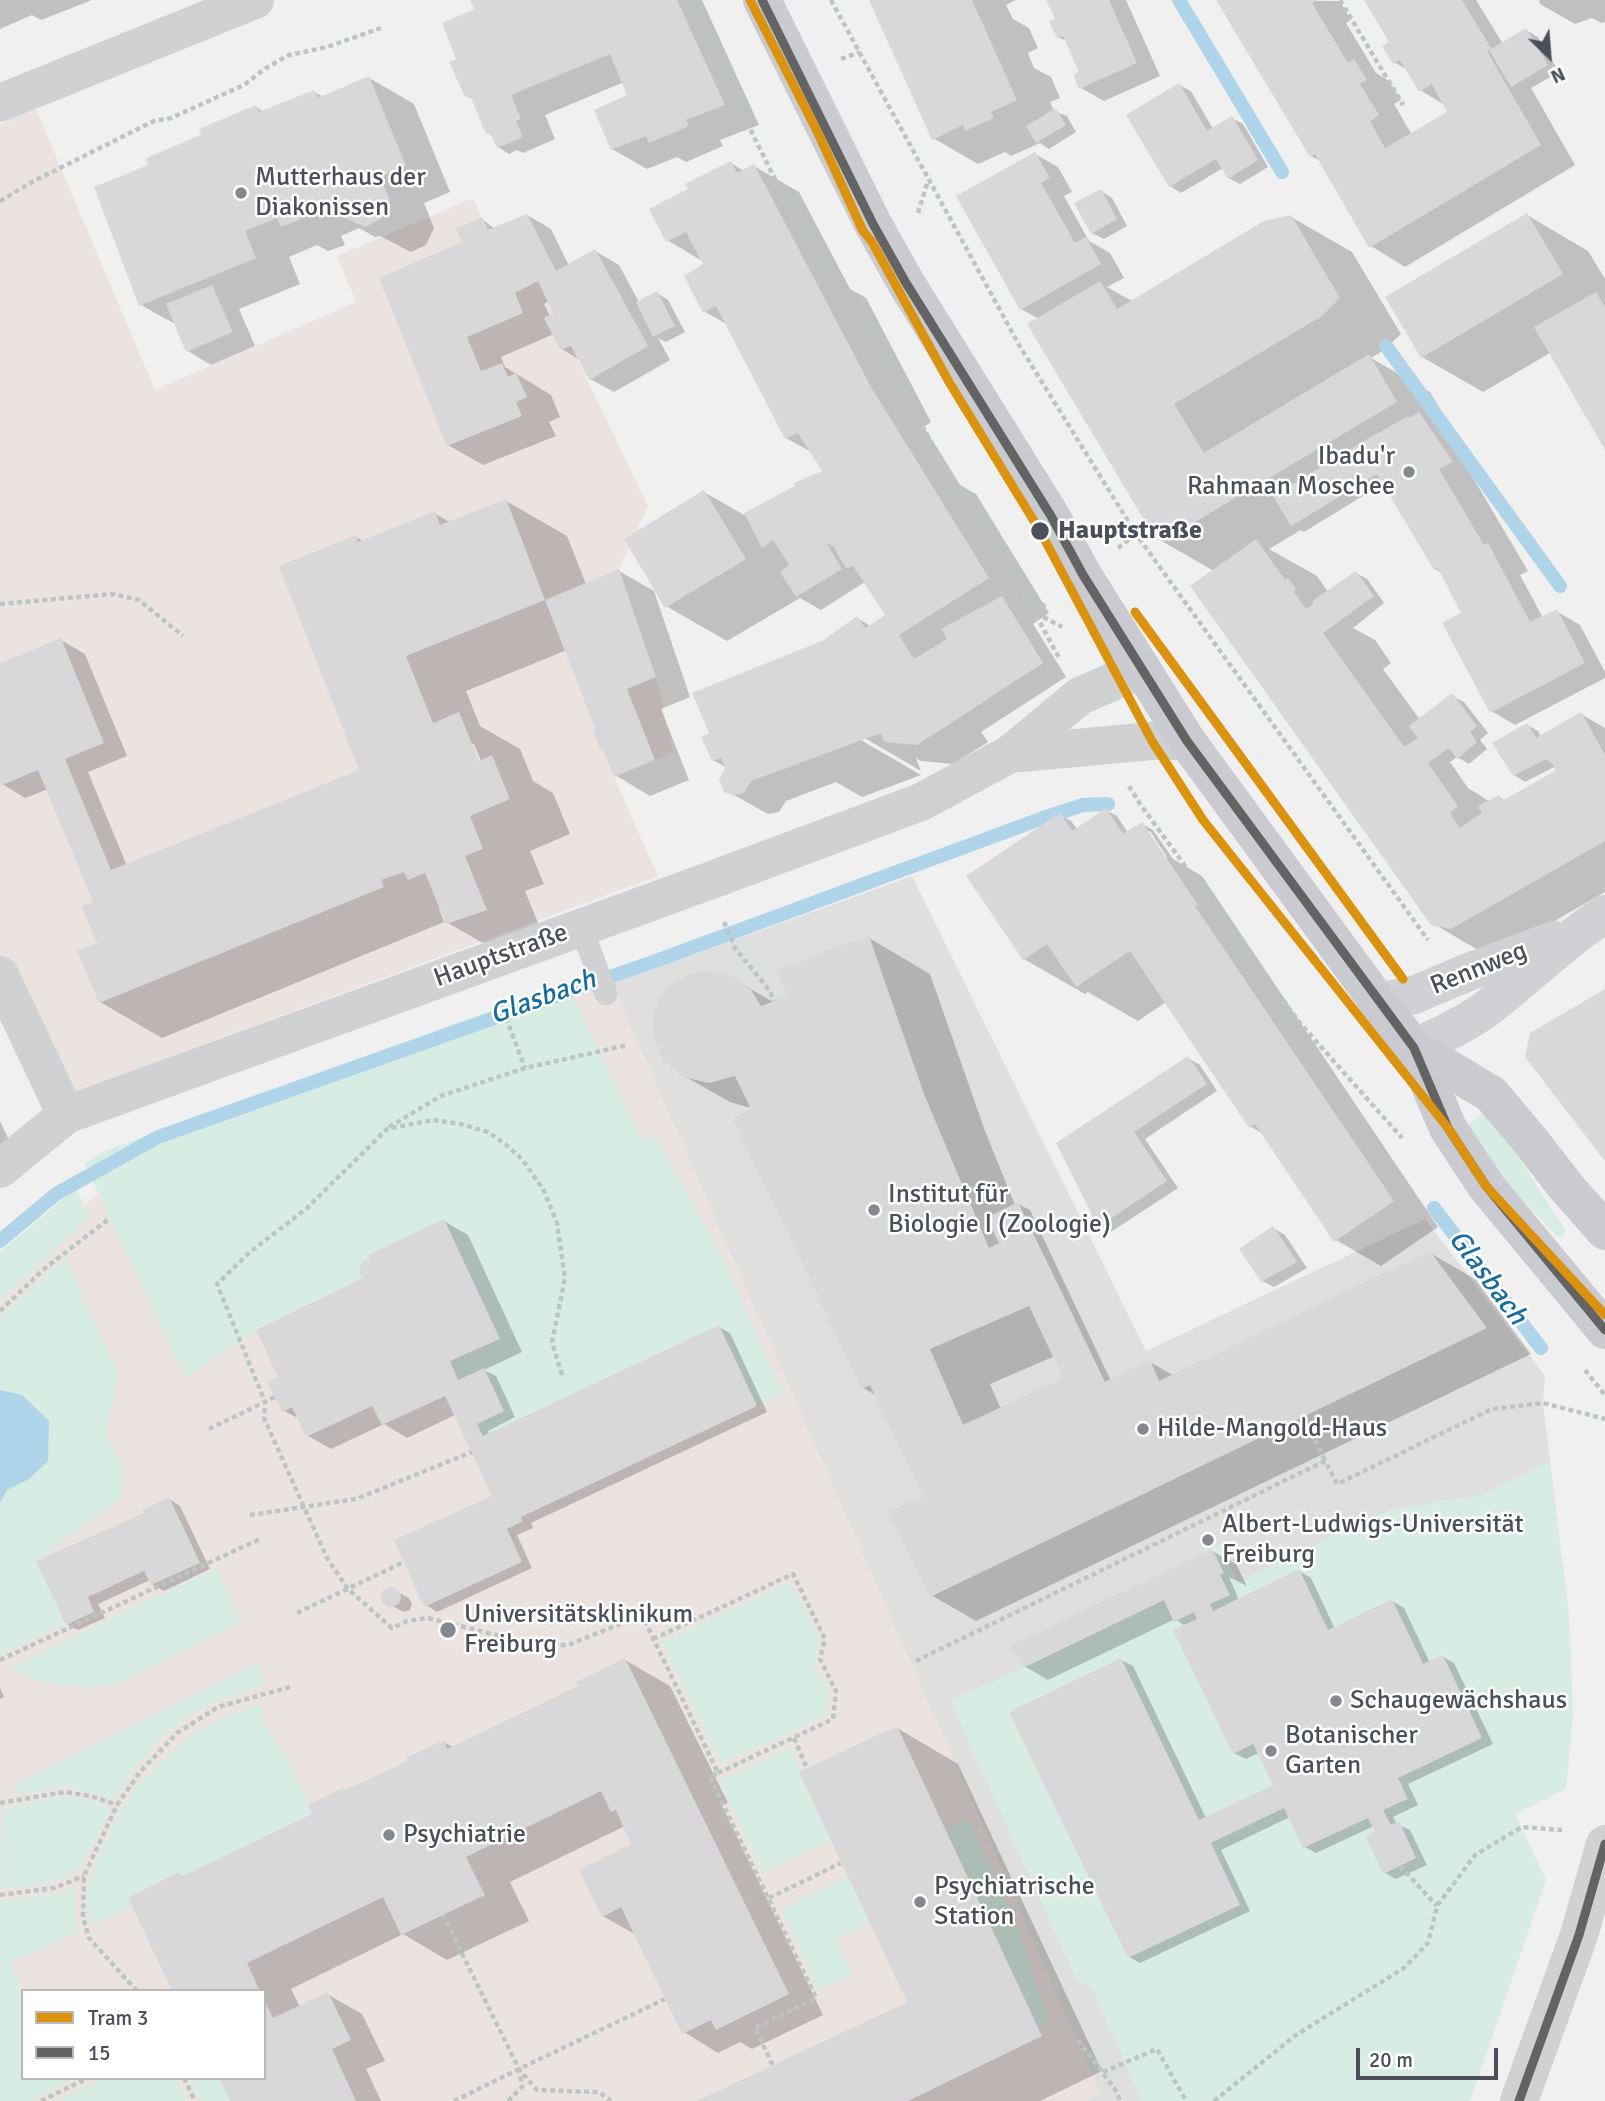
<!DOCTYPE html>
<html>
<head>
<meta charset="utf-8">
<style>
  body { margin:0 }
  #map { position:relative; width:1605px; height:2101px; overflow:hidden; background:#f1f0f0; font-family:Signika,sans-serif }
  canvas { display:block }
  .legend { position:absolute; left:21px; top:1989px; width:245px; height:91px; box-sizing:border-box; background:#fff; border:2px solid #b6b9bd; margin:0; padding:9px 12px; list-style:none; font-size:21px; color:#49505b }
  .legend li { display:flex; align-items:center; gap:14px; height:35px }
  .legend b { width:35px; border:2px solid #b6b9bd }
  .north { position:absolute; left:1514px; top:21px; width:70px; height:70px; -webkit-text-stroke:5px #fff; paint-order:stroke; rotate:155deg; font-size:19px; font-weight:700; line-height:28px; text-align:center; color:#49505b }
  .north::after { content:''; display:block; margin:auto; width:24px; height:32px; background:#49505b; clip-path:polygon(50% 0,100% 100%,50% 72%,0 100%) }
  .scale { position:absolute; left:1356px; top:2048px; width:142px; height:32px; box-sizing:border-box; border:4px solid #49505b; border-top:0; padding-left:9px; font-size:21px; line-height:24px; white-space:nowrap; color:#49505b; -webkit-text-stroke:5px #fff; paint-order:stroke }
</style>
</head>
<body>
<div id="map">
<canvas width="1605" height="2101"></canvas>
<ul class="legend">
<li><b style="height:9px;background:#db920e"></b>Tram 3</li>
<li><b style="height:9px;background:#646363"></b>15</li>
</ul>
<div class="north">N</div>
<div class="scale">20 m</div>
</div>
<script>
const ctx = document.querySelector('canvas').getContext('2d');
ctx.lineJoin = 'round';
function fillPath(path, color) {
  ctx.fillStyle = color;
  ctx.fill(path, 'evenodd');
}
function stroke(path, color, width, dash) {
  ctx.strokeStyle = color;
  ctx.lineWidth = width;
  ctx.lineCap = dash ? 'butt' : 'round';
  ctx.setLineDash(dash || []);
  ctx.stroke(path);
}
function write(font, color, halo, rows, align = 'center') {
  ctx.font = font + ' Signika,sans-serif';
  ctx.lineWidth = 5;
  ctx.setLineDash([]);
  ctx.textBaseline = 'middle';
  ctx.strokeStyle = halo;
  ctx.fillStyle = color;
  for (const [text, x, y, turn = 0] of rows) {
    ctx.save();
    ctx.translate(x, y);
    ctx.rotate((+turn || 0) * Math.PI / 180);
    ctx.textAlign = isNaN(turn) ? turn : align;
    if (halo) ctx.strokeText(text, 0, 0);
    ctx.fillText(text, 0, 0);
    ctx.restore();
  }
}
fillPath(new Path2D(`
  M912,876L1146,1351L1425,1219L1545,1376L1543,1403L1569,1618L1573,1713L1566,1789L1515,1814L1546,1880L1470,2101H1086L1100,2093L612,984Z`), '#dfdfdf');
fillPath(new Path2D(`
  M36,109L155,390L356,302L337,256L473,198L515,293L538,281L553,313L544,318L560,350L571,346L648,506L619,569L656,677L673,752L614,777L658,876L62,1097L0,959V124Z
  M612,984L1100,2093L1086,2101H0V1270L127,1171ZM23,1991H264V2078H23Z`), '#ebe3e0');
fillPath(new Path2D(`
  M569,982L574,998L642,1140L655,1134L724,1261L783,1393L757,1406L719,1325L483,1436L477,1424L504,1410L484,1368L458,1380L450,1361L499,1339L444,1220L369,1255L370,1258C361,1262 359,1267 361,1276L365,1277L256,1330L186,1378L84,1163L104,1151Z
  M1488,1109L1565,1230L1563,1237L1557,1236L1502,1179L1461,1130Z
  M76,1188L90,1217L0,1301V1252Z
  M65,1258L118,1373L106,1434L123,1467L121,1498L36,1561L66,1625L58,1626L0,1655V1503L7,1490L29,1479L48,1461L49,1421L22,1395L0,1390V1317Z
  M1549,1462L1569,1618L1573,1713L1566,1789L1515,1814L1546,1880L1470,2101H1138L1141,2099L1093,1990L1075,1977L950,1701L1022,1668L1011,1645L1220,1545L1238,1582L1378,1515L1392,1510L1483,1494Z
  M215,1568L241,1621L113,1685L87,1687L56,1685L31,1678L11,1667Z
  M790,1582L820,1640L814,1667L829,1691L826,1715L721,1764L662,1642Z
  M258,1662L265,1681L262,1687C184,1708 157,1733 114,1799L65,1787L26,1793L17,1792L12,1785Z
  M261,1704L265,1726L291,1763L312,1814L181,1877L178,1873L128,1898L132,1907L91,1926L86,1895L97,1859L124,1804L139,1784L184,1740L223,1717Z
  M790,1747L801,1771L799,1772L831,1840L763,1873L719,1781Z
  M63,1797L91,1800L111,1809C103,1823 89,1857 79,1867C59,1886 26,1887 0,1888L3,1810L36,1801Z
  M968,1819L1019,1930L1047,2018L1039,2030L946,1830Z
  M848,1877L870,1923L836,1939L852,1975L819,1990L781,1909Z
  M76,1887L75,1919L78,1932L10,1963L23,1991V2078H74L31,2101H0V1901L52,1895Z
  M105,2078H176L187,2101H57Z
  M190,2078H219L230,2101H201Z`), '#d7ede3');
fillPath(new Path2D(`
  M0,1390L22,1395L49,1421L48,1461L29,1479L7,1490L0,1503Z`), '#afd3e8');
fillPath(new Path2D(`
  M0,0H92L41,20L32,15L0,29Z
  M472,0H702L759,125L720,140L723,146L686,162L677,157L647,169L612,149L630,96L624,82L545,115L555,139L523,153L517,150L509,154L498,147L493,136L488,133L474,100L467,96L459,60L476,10Z
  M871,0H1016L1006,5L1013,19L1029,28L1038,48L1028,53L1034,68L1051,77L1060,98L1050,102L1054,111L1067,116L1076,132L1049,149L1040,143L1011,156L1005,152L978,164L933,138Z
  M1048,0H1126L1160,76L1104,101L1081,88V73L1068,42L1058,37L1057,20Z
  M1218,0L1340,1L1351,20L1346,23L1376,73L1389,81L1401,100L1394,104L1412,135L1449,113L1443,104L1420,90L1408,70L1395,63L1391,42L1366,0H1476L1503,44L1526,30L1538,37L1559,72L1531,88L1575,165L1405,267L1371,246L1322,162L1311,156Z
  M1539,0H1605V22L1601,23L1592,18L1575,24L1540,4Z
  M369,78L414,104L450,192L424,203L434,228L426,245L411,252L380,236L375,237L359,228L341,236L345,245L328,251L317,245L289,257L300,284L239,309L255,346L211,365L188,351L177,325L141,305L151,166L256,107L264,112L314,92L324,97Z
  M1179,85L1191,91L1213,129L1232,118L1243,124L1268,167L1240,184L1229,178L1223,168L1181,193L1170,186Z
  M1035,154L1058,167L1072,192L1064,196L1089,241L1110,253L1124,278L1107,287L1132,301L1291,217L1352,252L1401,334L1384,350L1371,358L1430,392L1457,437L1449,442L1453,444L1528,571L1520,575L1543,618L1556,611L1580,625L1605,672V678L1515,725L1491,711L1463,614L1442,573L1435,569L1384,483L1304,532L1301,530L1269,549L1317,576L1328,592L1356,573L1367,579L1384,603L1353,628L1375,640L1391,663L1383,669L1420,720L1452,696L1464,702L1488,733L1480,740L1487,749L1469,764L1457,757L1450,762L1468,788L1489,801L1499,797L1506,801L1555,773L1558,765L1525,782L1514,775L1527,725L1538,731L1541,737L1581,714L1605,728V892L1497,954L1478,950L1432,923L1214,571L1158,539L1039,319L1021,309Z
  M731,163L744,171L754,166L799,192L850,289L866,298L931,422L924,427L960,485L976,494L1049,613L1033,624L1066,677L981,732L988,742L953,764L921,761L916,758L921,771L856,733L854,736L921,775L862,797L836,782L786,801L779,812L768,814L725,790L727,768L713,760L822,643L857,618L871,626L892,621L865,582L821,610L800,598L727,641L666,606L704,492L744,515L824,471L813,453L786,438L728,325L704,311L706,265L704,262L667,240L691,190Z
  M1101,191L1112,198L1127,226L1104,239L1092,233Z
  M527,215L551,229L569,266L595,251L619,265L639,302L657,293L668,300L685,332L666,342L658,338L670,360L614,392L590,379L580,360L562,349L554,334L501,357L505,367L551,395L560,417L549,422L556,436L483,465L448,445L464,242L482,219L495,229ZM549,301L555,313L550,316L544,304Z
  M1527,215L1588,251L1605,279V447L1550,353L1483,392L1422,357Z
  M506,501L567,536L586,584L619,571L654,591L690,697L661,709L689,780L650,796L615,775L567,650L466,691L480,726L520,749L533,781L553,793L570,834L530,851L544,884L525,891L547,945L509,958L448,923L442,908L439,909L444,922L162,1038L100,1002L99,944L95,902L48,789L25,798L2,784L0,780V665L61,640L85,654L127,756L88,772L127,866L361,771L356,537L364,542L434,513L451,523ZM470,744H474L484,768L480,770Z
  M1106,810L1117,816L1128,833L1142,824L1153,830L1173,859L1202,876L1438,1227L1381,1266L1336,1240L1265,1135L1251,1127L1166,1002L1138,1021L1088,992L1085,994L1024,959L1060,815L1071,821L1077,829ZM1146,831H1150L1167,857L1165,859Z
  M869,938L930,974L985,1131L1015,1205L1018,1204L1030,1210L1111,1381L1150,1362L1174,1376L1430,1253L1475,1279L1531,1354L976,1621L931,1595L925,1497L877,1396L863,1388L757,1107H747L730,1102L684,1076L737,981L775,1003L789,997L853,942L856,944ZM1055,1356L1066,1378L1001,1409L990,1384Z
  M1188,1058L1200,1065L1217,1091L1145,1139L1178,1188L1111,1232L1099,1225L1058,1144Z
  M0,1121L17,1157L0,1172Z
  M444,1221L468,1235L522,1352L484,1370L496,1376L515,1417L488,1431L489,1435L719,1327L730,1333L767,1412L531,1523L533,1528L517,1535L532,1568L437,1612L426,1605L494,1496L455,1415L407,1438L384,1424L331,1449L308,1436L301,1420L283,1410L280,1378L368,1278Z
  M1273,1228L1285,1235L1307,1268L1274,1287L1262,1281Z
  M169,1499L180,1506L210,1569L164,1591L152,1584L150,1580L98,1604L105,1618L78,1630L67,1624L146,1513Z
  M1212,1551L1236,1564L1247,1586L1229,1577L1239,1600L1299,1571L1311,1578L1335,1629L1392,1601L1404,1608L1430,1663L1443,1657L1454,1663L1493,1744L1408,1784L1418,1805L1393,1817L1397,1824L1410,1830L1427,1865L1396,1879L1385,1873L1374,1826L1316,1853L1305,1847L1290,1817L1221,1850L1250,1911L1140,1963L1129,1957L1121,1660L1133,1666L1206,1818L1275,1785L1259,1753L1246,1759L1234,1753L1185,1626L1175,1619L1048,1680L1024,1666Z
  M390,1588L409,1598L412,1604L410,1610L404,1612L386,1603L383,1597L384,1591Z
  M625,1660L670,1686L728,1803L722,1806L823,2015L752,2049L740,2042L718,2053L684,2032L636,1935L603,1916L634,1845L625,1826L510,1882L529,1921L447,1960L403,1934L291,1989L300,2007L327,1994L362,2014L385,2061L366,2069L381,2101H232L264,2078V1991H174L178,1874L184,1878L314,1815L347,1791L410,1762L444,1742L454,1748L580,1687Z
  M0,1688L4,1697L0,1699Z
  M897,1728L958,1764L1102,2071L1040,2101H701L909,2003Z`), '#0003');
stroke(new Path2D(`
  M1179,0L1282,172
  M1386,346L1560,586
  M1434,1208L1541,1348
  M0,1241L56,1194L158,1137L661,959L1043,818L1083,805L1108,804`), '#afd3e8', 14);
fillPath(new Path2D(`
  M470,0H677L725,105L686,120L689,126L649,143L646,136L611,150L594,110L627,95L610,54L511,95L521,119L516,121L523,137L497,148L490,133L486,134L470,95L465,97L449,62L456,59L442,23L474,9Z
  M869,0H972L1017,100L991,112L994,118L965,131L963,125L932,140Z
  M1046,0H1109L1137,63L1079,89L1073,74L1079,72L1063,36L1057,38L1049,21L1055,19Z
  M1216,0H1317L1312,3L1348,63L1354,59L1367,80L1360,84L1379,115L1370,121L1385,148L1447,112L1432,84L1419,92L1400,60L1393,64L1382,46L1389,42L1364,0H1462L1491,48L1487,51L1541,145L1369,248L1315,154L1310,157Z
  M1526,28L1548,65L1511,87L1489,50Z
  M369,76L406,166L380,177L390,201L381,219L365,227L346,218L342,208L328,213L323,200L297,210L301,219L281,227L277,218L245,231L256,258L139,306L94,187L148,165L146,158L201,135L199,129L256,105L259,112L314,90L318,98Z
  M1179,83L1207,131L1232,116L1258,160L1228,179L1216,159L1169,187L1126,115Z
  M1056,108L1066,125L1036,143L1026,126Z
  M1035,152L1050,178L1041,183L1075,243L1086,237L1101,264L1020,310L956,196Z
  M731,161L737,173L754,164L871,387L989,578L899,635L914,659L947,639L941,629L1002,596L1043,663L917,745L884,742L881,733L751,781L744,793L732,795L724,792L719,780L725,768L721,758L712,761L701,737L709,733L692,693L822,641L857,616L865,628L885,615L853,566L846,568L833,546L827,544L842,569L796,597L780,572L789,565L773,540L762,548L744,513L795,486L794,483L822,471L798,433L785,439L716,306L703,313L684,276L703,264L686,232L666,242L649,209L688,189L685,184Z
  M1101,189L1117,219L1091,234L1074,203Z
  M1527,213L1563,274L1421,358L1385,297Z
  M527,214L556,271L595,249L648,346L589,380L571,346L560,350L544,318L553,313L538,281L515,293L523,313L467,337L481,371L502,363L508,377L516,373L527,397L516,402L522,416L447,446L379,278L462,242L456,229L482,217L488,230Z
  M1291,215L1340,298L1322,316L1174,404L1204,453L1369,354L1397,402L1178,532L1177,528L1156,540L1027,324L1100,281L1117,309L1264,221Z
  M212,285L233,332L186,352L166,304Z
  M657,291L675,326L653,337L636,302Z
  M1596,292L1605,307V450L1534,327Z
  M1419,412L1453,462L1439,469L1484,545L1488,543L1530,622L1557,609L1585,663L1490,713L1442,623L1461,613L1438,568L1434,570L1377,474L1291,526L1273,496L1359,444L1408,416L1409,418Z
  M704,490L746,559L665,608L624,539Z
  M506,499L545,600L619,569L656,677L627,689L655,760L614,777L602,748L600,749L593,730L595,728L545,600L406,656L433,723L459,712L479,761L492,755L510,799L470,816L483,849L465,856L487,910L446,924L425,873L408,880L404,872L381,880L384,887L99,1003L77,951L97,943L81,906L93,902L38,770L0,786V663L61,638L104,743L65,759L111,870L359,770L279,566L356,535L358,542L435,511L440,525Z
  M1256,539L1285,580L1288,578L1296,589L1294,592L1306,609L1314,603L1312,601L1356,571L1374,596L1323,633L1404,747L1418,738L1409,726L1452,693L1477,726L1470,732L1477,742L1457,759L1449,748L1428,763L1458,806L1450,813L1460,828L1482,813L1478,806L1499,795L1502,801L1555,771L1554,765L1546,759L1513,776L1492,743L1527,723L1536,738L1581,712L1605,755V841L1451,929L1431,925L1190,586Z
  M1106,808L1123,834L1142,822L1198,905L1195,906L1394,1201L1334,1242L1255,1124L1249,1128L1130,951L1076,987L1047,944L1023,960L966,876L1060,813L1072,831Z
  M869,936L924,1094L989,1248L999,1243L986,1218L1018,1202L1105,1382L1150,1360L1159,1381L1430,1251L1487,1328L930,1597L889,1512L923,1496L870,1385L862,1389L733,1119L751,1109L735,1076L709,1083L683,1077L663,1060L653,1035V1016L659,999L670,985L686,976L703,971L730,975L751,990L761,1006L787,996L777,971L853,940L854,943ZM1029,1306L1063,1378L963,1425L930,1349Z
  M1605,989V1161L1525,1057L1530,1033Z
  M1188,1056L1207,1084L1134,1132L1167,1181L1098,1227L1056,1143Z
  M444,1219L500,1339L450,1361L458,1380L484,1368L504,1411L477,1424L483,1436L719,1325L757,1406L521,1517L523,1521L507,1529L522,1562L424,1607L394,1540L492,1496L445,1396L382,1425L372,1406L306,1437L292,1407L282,1412L275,1397L267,1382L278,1377L256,1330L365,1277L361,1276L359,1269L363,1261L370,1258L368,1255Z
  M1273,1226L1297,1262L1261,1282L1239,1249Z
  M169,1497L200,1563L151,1585L144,1571L88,1597L94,1612L66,1625L36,1561L144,1513L143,1510Z
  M1212,1549L1224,1573L1220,1575L1230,1595L1210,1604L1213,1611L1299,1569L1328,1630L1392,1599L1423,1664L1443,1655L1482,1738L1398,1778L1408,1799L1383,1810L1391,1825L1399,1821L1416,1858L1383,1874L1366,1837L1375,1832L1368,1818L1303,1848L1284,1808L1211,1843L1240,1905L1128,1958L1009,1712L1121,1658L1199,1820L1273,1785L1253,1744L1233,1754L1173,1630L1197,1619L1194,1612L1174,1622L1164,1600L1023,1668L1011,1645Z
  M381 1597a10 10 0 1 1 20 0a10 10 0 1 1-20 0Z
  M625,1658L789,1994L716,2030L711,2020L682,2034L621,1907L602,1917L579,1870L631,1844L616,1810L611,1812L601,1791L466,1857L485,1895L401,1935L383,1897L247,1963L260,1991H172L128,1898L179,1872L181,1877L312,1814L308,1805L344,1787L345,1790L408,1761L406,1758L444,1740L447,1749L578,1686L576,1682Z
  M897,1726L1042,2036L908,2101H697L907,2002L799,1772Z
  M328,1992L351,2040L332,2049L356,2101H230L219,2078H264V1999L273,2018Z`), '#d8d8da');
stroke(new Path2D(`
  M687,0L815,261L860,317
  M831,0L1019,345L1136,534L1428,940
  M1340,0L1403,105
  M841,59L860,52
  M0,201L32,182L154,121L171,118L244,85L266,68L289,55L327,47L381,28
  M918,213L928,181
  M863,298L860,317L933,445L1035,613L1059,658
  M1118,548L1136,534
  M0,604L113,594L139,600L183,636
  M1035,613L1048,602
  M1036,613L1062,627
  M1129,786L1140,804L1299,1022L1402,1138
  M724,922L735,948L770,991L774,1001
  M500,1002L525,1068
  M389,1127L441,1096L525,1068L628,1045
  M0,1311L44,1269L110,1218
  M1585,1370L1605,1395
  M562,1375L552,1342L565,1278L557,1223L543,1189L522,1159L505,1144L488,1132L460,1124L433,1120L387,1129L306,1209L250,1252L217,1284L265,1402L264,1418L327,1558L348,1589L392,1628L407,1621L428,1618L540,1646L568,1645L642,1615L718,1773L710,1777L816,1998L755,2028L773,2066
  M1304,1417L1325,1461
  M209,1429L275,1397
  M250,1515L356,1499L472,1452
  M297,1613L404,1562
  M653,1639L793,1574L825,1639L820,1659L836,1691L833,1719L718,1773
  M0,1660L262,1538
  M916,1661L1325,1461L1337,1484L1492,1409L1543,1403L1605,1419
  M794,1738L807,1768
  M0,1803L65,1792L91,1796L117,1805
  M1400,1866L1437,1906
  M0,1895L54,1888L84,1876
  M769,1898L841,1863
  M443,1915L519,2069L537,2090L599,2092L611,2101
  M137,1991L89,1938L83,1917L84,1876L117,1805L140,1772L177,1733L218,1707L290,1687
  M1078,2040L1117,2092L1120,2101
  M1103,2072L1157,2049L1186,2101
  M184,2078L195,2101
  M41,2101L88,2078
  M454,2101L519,2069
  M508,2101L522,2087L519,2069L665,1999
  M1214,2101L1296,2035L1404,1968L1428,1943L1437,1906L1475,1855L1522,1827L1562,1830`), '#bbc6c4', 4.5, [5, 3.5]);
stroke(new Path2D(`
  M581,927L606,994`), '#cfd1d3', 23);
stroke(new Path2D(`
  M0,103L255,0
  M1010,754L1152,741H1187
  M0,975L66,1115
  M0,1169L66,1115L709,881L921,802L1010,754L1080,696L1142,669
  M1519,2101L1579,1935L1605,1844`), '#cfd1d3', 38);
stroke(new Path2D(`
  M1378,1002L1414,995L1466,973L1554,940
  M1414,1048C1440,1036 1468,1023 1490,1006C1529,976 1563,941 1605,914`), '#cfd1d4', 38);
stroke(new Path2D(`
  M762,0L873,224L906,283L1051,516L1083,575L1187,741L1378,1002L1414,1048L1448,1128L1486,1186L1605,1330
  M1414,1048L1491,1094L1529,1139L1567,1188L1605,1231`), '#cacbd0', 38);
stroke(new Path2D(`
  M762,0L873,224L906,283L1051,516L1083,575L1187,741L1414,1048L1448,1128L1486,1186L1605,1330
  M1519,2101L1579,1935L1605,1844`), '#646363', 9);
stroke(new Path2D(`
  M750,0L816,129L863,231L872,242L949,382L1040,531L1152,741L1203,820L1448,1128L1486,1186L1605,1315
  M1135,612L1403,979`), '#db920e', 9);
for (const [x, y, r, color] of [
  [241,193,7,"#84888f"],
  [1409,472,7,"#84888f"],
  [1040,531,10,"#49505b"],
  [874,1210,7,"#84888f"],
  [1143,1429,7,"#84888f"],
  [1208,1540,7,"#84888f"],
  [448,1630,9,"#84888f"],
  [1336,1701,7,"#84888f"],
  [1271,1751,7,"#84888f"],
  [389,1835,7,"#84888f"],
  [920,1902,7,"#84888f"]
]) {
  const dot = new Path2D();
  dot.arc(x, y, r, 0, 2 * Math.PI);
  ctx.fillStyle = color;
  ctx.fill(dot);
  stroke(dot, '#fff', 2.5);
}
write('26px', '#49505b', '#fff', [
  ["Mutterhaus der",255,178],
  ["Diakonissen",255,208],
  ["Ibadu'r",1395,457,"right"],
  ["Rahmaan Moschee",1395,487,"right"],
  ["Institut für",888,1195],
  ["Biologie I (Zoologie)",888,1225],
  ["Hilde-Mangold-Haus",1157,1429],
  ["Albert-Ludwigs-Universität",1222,1525],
  ["Freiburg",1222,1555],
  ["Universitätsklinikum",464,1615],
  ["Freiburg",464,1645],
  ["Schaugewächshaus",1350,1701],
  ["Botanischer",1285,1736],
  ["Garten",1285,1766],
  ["Psychiatrie",403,1835],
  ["Psychiatrische",934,1887],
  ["Station",934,1917]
], 'left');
write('bold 26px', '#49505b', '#fff', [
  ["Hauptstraße",1058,531]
], 'left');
write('26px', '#49505b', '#fff', [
  ["Hauptstraße",501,956,-20],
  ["Rennweg",1479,969,-22]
]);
write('italic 28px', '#196d9e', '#fff', [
  ["Glasbach",543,998,-20],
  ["Glasbach",1487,1278,53]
]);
</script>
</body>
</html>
